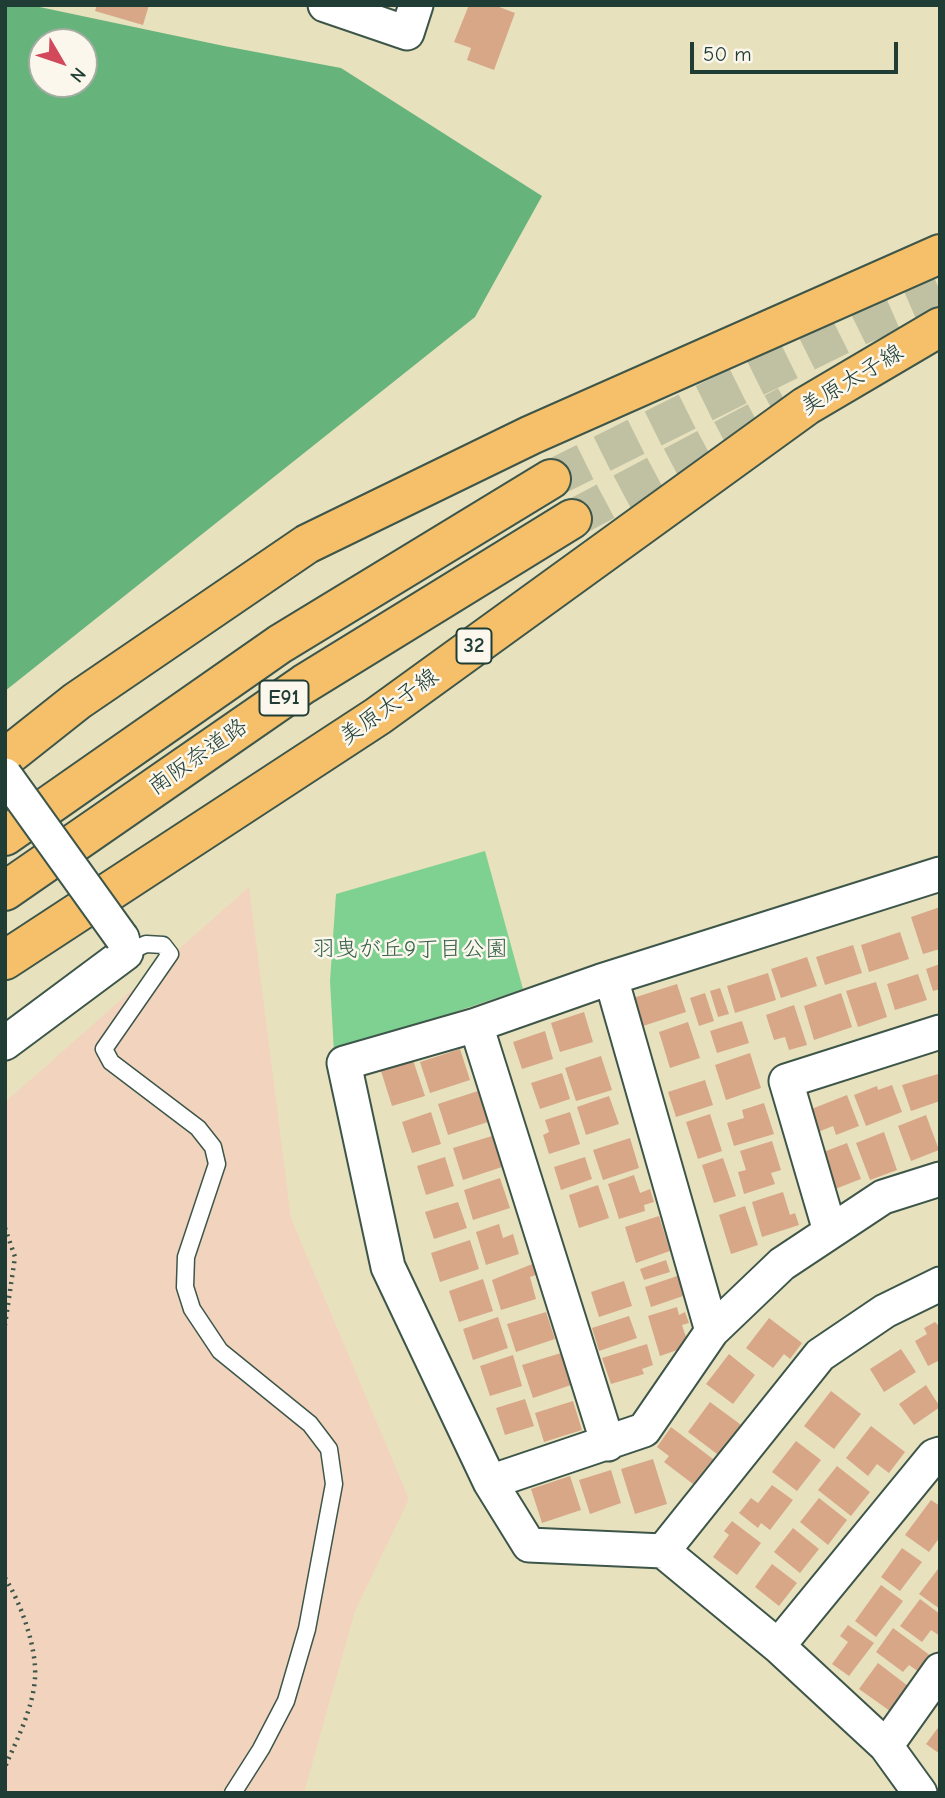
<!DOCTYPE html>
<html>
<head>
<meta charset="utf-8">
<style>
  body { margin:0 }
  #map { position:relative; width:945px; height:1798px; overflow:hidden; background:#e8e1be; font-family:"Comic Neue",sans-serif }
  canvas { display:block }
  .frame { position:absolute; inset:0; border:7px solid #1f3d34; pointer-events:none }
  .north { position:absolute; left:28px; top:28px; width:70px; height:70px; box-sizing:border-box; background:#fbf7ec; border:2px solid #a3ada2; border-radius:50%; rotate:129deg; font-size:19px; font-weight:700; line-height:28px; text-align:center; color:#1f3d34 }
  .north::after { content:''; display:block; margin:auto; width:24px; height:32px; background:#d1495b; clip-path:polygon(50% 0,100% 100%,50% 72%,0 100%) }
  .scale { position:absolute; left:690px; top:42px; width:208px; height:32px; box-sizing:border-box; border:4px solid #1f3d34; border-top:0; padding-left:9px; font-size:21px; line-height:24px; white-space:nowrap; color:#1f3d34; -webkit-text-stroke:5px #fbf7ec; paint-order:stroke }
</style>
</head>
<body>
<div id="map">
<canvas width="945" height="1798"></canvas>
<div class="frame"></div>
<div class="north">N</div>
<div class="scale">50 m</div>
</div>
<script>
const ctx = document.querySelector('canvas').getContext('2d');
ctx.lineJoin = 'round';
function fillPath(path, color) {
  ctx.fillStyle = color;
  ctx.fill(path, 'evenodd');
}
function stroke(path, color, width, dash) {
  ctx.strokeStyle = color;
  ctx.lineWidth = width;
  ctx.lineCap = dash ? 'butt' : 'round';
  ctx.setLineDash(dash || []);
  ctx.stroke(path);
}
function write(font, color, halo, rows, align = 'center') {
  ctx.font = font + ' "Comic Neue","Klee One",sans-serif';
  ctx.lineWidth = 5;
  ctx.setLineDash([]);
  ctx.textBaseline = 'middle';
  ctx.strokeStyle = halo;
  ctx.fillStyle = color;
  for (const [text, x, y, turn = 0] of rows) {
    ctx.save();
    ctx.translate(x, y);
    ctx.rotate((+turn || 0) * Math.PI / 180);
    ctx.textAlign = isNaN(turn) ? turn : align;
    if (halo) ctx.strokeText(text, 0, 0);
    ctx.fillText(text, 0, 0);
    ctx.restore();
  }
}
fillPath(new Path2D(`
  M249,887L291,1218L409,1499L355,1611L304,1793H5V1102Z`), '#f2d4be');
fillPath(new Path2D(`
  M485,851L523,989L334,1053L330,981L336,894Z`), '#7fd192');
fillPath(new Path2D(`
  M5,5H30L224,46L341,68L542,196L475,317L5,691ZM42,42H84V84H42Z`), '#67b37c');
fillPath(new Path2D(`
  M97,5H149L143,25L95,11Z
  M469,5H494L515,13L494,70L467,60L471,48L454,42Z
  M940,907V949L923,954L911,917Z
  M900,932L909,959L869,972L861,945Z
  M853,945L862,973L825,985L816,957Z
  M807,957L817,986L781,998L771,969Z
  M940,964V989L933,991L926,969Z
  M768,973L776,1000L735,1013L727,986Z
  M918,974L927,1000L895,1010L887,984Z
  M876,982L887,1017L858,1027L846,991Z
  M677,984L686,1012L643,1026L633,998Z
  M720,988L729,1014L718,1017L710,991Z
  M705,993L714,1021L699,1026L690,998Z
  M841,993L852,1027L814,1040L804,1006Z
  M794,1005L807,1045L789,1050L785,1037L774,1040L766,1015Z
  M584,1012L593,1042L560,1052L551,1023Z
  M742,1021L749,1043L717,1053L710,1031Z
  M688,1022L700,1058L670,1068L659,1032Z
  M545,1031L553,1059L522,1069L513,1042Z
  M460,1049L470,1080L430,1093L420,1062Z
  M750,1053L761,1088L726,1100L715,1065Z
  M601,1056L612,1090L576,1101L565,1068Z
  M413,1060L425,1096L392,1106L381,1071Z
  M562,1073L570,1099L540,1109L531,1083Z
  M938,1074L940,1101L911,1111L902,1085Z
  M705,1080L713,1105L676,1117L668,1092Z
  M892,1085L902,1112L866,1126L854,1095L877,1086L878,1090Z
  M478,1091L488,1122L448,1135L438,1104Z
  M847,1095L859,1126L836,1135L833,1126L818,1132L809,1110Z
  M609,1096L619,1124L586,1135L577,1107Z
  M764,1103L774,1134L734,1146L727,1123L744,1118L742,1110Z
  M431,1112L441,1144L412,1153L402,1122Z
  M570,1112L580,1144L549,1154L543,1135L549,1132L545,1120Z
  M710,1114L722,1151L698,1159L686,1122Z
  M926,1115L939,1150L911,1161L898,1126Z
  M884,1132L897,1170L870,1180L856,1143Z
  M492,1136L502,1167L463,1180L453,1148Z
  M630,1138L639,1168L603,1180L593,1150Z
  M772,1141L781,1170L771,1173L775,1184L744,1194L738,1172L746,1170L740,1151Z
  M847,1143L861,1179L835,1189L821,1153Z
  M445,1157L454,1186L426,1195L417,1166Z
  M585,1157L592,1179L561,1190L554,1167Z
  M723,1158L736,1196L714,1203L702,1165Z
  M634,1175L640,1193L650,1189L654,1202L644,1205L645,1211L619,1219L608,1184Z
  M500,1178L510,1208L473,1220L464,1190Z
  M598,1185L609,1218L579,1228L569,1195Z
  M783,1192L790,1215L795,1213L799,1225L762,1237L752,1202Z
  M458,1202L467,1228L434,1239L425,1212Z
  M745,1206L758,1245L731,1254L719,1215Z
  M659,1216L670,1251L636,1263L625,1227Z
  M499,1224L503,1238L513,1234L519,1254L486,1265L476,1232Z
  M470,1240L479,1269L440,1282L431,1253Z
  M666,1260L670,1272L644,1280L640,1269Z
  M540,1261L544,1272L530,1277L536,1299L501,1310L492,1280Z
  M680,1275L686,1295L651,1307L645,1287Z
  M483,1279L493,1311L459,1322L449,1291Z
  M624,1281L632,1306L599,1317L591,1292Z
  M677,1307L679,1315L685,1312L689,1323L682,1325L689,1346L660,1356L648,1316Z
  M546,1312L555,1339L516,1352L507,1324Z
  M629,1316L637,1338L599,1351L592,1328Z
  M498,1317L508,1348L473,1360L463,1329Z
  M769,1318L802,1343L790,1359L784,1354L773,1368L746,1348Z
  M935,1322L940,1327V1360L928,1366L915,1341L927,1334L924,1328Z
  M647,1344L653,1365L642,1369L644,1374L611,1384L602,1358Z
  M901,1349L916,1372L884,1392L870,1369Z
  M561,1353L571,1385L533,1398L522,1365Z
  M729,1354L755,1375L733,1404L706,1384Z
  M513,1355L522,1386L490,1396L480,1366Z
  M926,1385L940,1407L914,1425L899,1404Z
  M831,1391L861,1414L834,1449L804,1426Z
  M525,1399L534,1426L505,1435L496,1408Z
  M573,1401L582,1430L544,1442L535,1413Z
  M710,1402L744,1427L721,1457L688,1432Z
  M871,1426L905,1452L889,1473L877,1464L868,1476L846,1458Z
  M671,1427L713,1459L693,1484L664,1462L669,1456L657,1447Z
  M796,1441L821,1460L797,1491L772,1472Z
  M653,1459L667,1504L635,1514L621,1469Z
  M837,1466L870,1492L851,1516L818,1490Z
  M611,1470L621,1503L590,1514L579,1480Z
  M570,1476L581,1510L542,1523L531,1489Z
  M772,1485L793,1500L770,1530L761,1523L758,1528L739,1513L751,1498L758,1503Z
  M819,1498L847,1520L828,1545L800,1522Z
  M931,1500L940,1506V1537L929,1552L905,1535Z
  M732,1521L761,1543L737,1575L713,1557L729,1535L724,1531Z
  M793,1528L819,1549L800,1573L774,1552Z
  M902,1548L922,1562L900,1591L881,1577Z
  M772,1564L797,1583L779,1606L755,1587Z
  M938,1569L940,1570V1609L919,1594Z
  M881,1585L903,1601L876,1637L855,1621Z
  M920,1599L940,1614V1636L931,1630L922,1642L900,1626Z
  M848,1625L874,1643L849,1676L832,1664L848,1642L840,1636Z
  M893,1628L931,1656L919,1672L909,1665L903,1672L876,1652Z
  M878,1663L908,1686L890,1711L859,1689Z
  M940,1725V1754L926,1744Z`), '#d7a788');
stroke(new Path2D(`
  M551,479L860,326L940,291
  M572,519L787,405`), '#c0c0a2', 38, [38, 19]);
const service = new Path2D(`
  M126,953L146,944L163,945L170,954L104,1049L111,1062L198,1128L213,1147L217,1164L186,1257L185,1287L192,1309L220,1351L310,1424L329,1449L334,1484L307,1629L286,1701L261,1749L233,1793`);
const minor = new Path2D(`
  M325,5L407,33L416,5
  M611,978L712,1331
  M476,1025L608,1444
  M5,1043L126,953L122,938
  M830,1231L786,1081L940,1032
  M490,1482L644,1430L712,1331L782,1264L883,1197L940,1179
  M663,1551L820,1355L885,1311L940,1284
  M778,1646L934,1456L940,1454
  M886,1746L940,1670
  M920,1793L886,1746L778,1646L663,1551L529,1545L490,1482L388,1267L344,1063L476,1025L601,981L940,874`);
const primary = new Path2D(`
  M5,758L77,701L307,544L531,435L940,254
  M5,960L378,716L806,406L940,327`);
const motorway = new Path2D(`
  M5,836L280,644L551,479
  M5,891L304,684L572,519`);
stroke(service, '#3d5649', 19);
stroke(minor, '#3d5649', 37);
stroke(primary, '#3d5649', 42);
stroke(motorway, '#3d5649', 42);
stroke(new Path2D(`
  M5,1228L15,1257L5,1325
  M5,1578C21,1603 37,1648 35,1678C33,1709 17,1739 5,1767`), '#3d5649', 4.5, [2, 5]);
stroke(service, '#fff', 16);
stroke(minor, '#fff', 33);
stroke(primary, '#f6c06b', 38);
stroke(motorway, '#f6c06b', 38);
const minorBridge = new Path2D(`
  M5,775L122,938`);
stroke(minorBridge, '#3d5649', 37, []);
stroke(minorBridge, '#fff', 33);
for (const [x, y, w] of [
  [474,646,35],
  [284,698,49]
]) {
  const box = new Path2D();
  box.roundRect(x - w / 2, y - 17.5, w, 35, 5);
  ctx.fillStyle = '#fbf7ec';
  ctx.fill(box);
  stroke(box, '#1f3d34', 2);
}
write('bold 21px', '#1f3d34', null, [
  ["32",474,646],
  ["E91",284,698]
]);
write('23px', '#1f3d34', '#fbf7ec', [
  ["美原太子線",852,380,-31],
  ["美原太子線",389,707,-35],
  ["南阪奈道路",198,757,-35]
]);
write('23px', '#37624c', '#fbf7ec', [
  ["羽曳が丘9丁目公園",410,949]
]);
</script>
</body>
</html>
